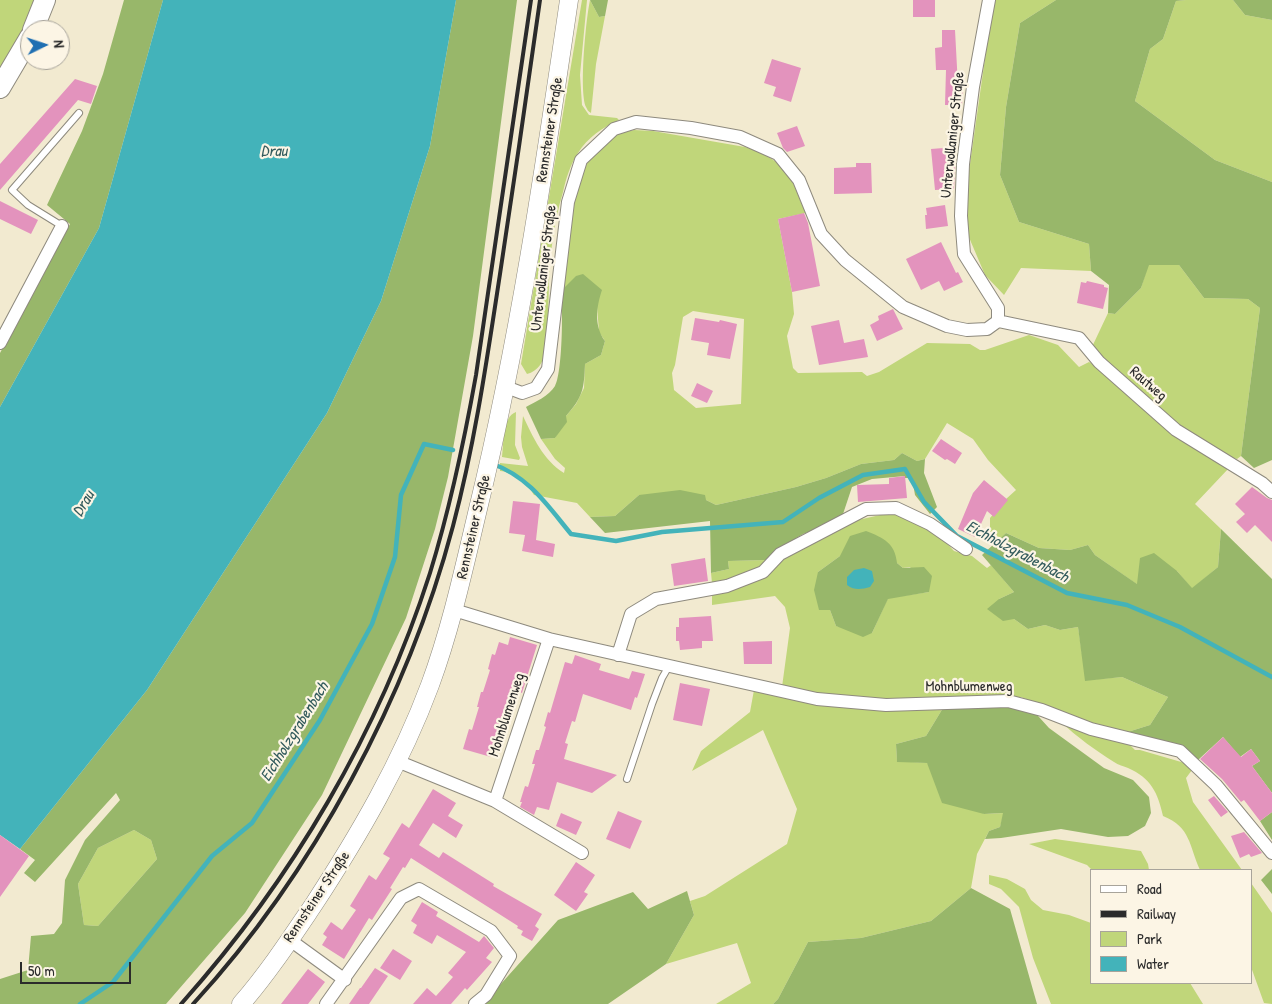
<!DOCTYPE html>
<html>
<head>
<meta charset="utf-8">
<style>
  body { margin:0 }
  #map { position:relative; width:1272px; height:1004px; overflow:hidden; background:#f2ead0; font-family:"Patrick Hand",sans-serif }
  canvas { display:block }
  .legend { position:absolute; left:1090px; top:869px; width:162px; height:115px; box-sizing:border-box; background:#fcf5e5; border:1px solid #a8a49b; margin:0; padding:6px 9px; list-style:none; font-size:15px; color:#2b2b2b }
  .legend li { display:flex; align-items:center; gap:10px; height:25px }
  .legend b { width:25px; border:1px solid #a8a49b }
  .north { position:absolute; left:20px; top:20px; width:50px; height:50px; box-sizing:border-box; background:#fcf5e5; border:1px solid #a8a49b; border-radius:50%; rotate:86deg; font-size:14px; font-weight:700; line-height:20px; text-align:center; color:#2b2b2b }
  .north::after { content:''; display:block; margin:auto; width:18px; height:22px; background:#1f6fb2; clip-path:polygon(50% 0,100% 100%,50% 72%,0 100%) }
  .scale { position:absolute; left:20px; top:962px; width:111px; height:22px; box-sizing:border-box; border:2px solid #2b2b2b; border-top:0; padding-left:6px; font-size:15px; line-height:18px; white-space:nowrap; color:#2b2b2b; -webkit-text-stroke:4px #fcf5e5; paint-order:stroke }
</style>
</head>
<body>
<div id="map">
<canvas width="1272" height="1004"></canvas>
<ul class="legend">
<li><b style="height:6px;background:#fff"></b>Road</li>
<li><b style="height:6px;background:#2b2b2b"></b>Railway</li>
<li><b style="height:14px;background:#c0d67a"></b>Park</li>
<li><b style="height:14px;background:#43b3ba"></b>Water</li>
</ul>
<div class="north">N</div>
<div class="scale">50 m</div>
</div>
<script>
const ctx = document.querySelector('canvas').getContext('2d');
ctx.lineJoin = 'round';
function fillPath(path, color) {
  ctx.fillStyle = color;
  ctx.fill(path, 'evenodd');
}
function stroke(path, color, width, dash) {
  ctx.strokeStyle = color;
  ctx.lineWidth = width;
  ctx.lineCap = dash ? 'butt' : 'round';
  ctx.setLineDash(dash || []);
  ctx.stroke(path);
}
function write(font, color, halo, rows, align = 'center') {
  ctx.font = font + ' "Patrick Hand",sans-serif';
  ctx.lineWidth = 4.5;
  ctx.setLineDash([]);
  ctx.textBaseline = 'middle';
  ctx.strokeStyle = halo;
  ctx.fillStyle = color;
  for (const [text, x, y, turn = 0] of rows) {
    ctx.save();
    ctx.translate(x, y);
    ctx.rotate((+turn || 0) * Math.PI / 180);
    ctx.textAlign = isNaN(turn) ? turn : align;
    if (halo) ctx.strokeText(text, 0, 0);
    ctx.fillText(text, 0, 0);
    ctx.restore();
  }
}
fillPath(new Path2D(`
  M0,0H34L19,38L0,71Z
  M582,0H587L580,75L582,105L589,115L617,118L619,120C602,128 588,137 578,153C570,165 566,179 563,192C554,222 550,253 549,283C548,306 549,330 545,352C543,363 538,371 527,374L521,364Z
  M590,0L599,17L605,16L596,64L591,113C588,111 588,111 586,107C579,90 586,19 590,0Z
  M996,0H1056L1020,23L1006,107L1000,175L1019,222L1089,244L1091,271L1021,268L1004,295L985,275L968,235V178L992,9Z
  M1186,0H1233L1245,15L1272,20V182L1215,160L1135,101L1150,49L1163,39L1176,1Z
  M634,130L653,131L745,147C762,152 780,161 790,177C796,187 800,202 806,213L778,219L792,292L794,314L787,336L793,368L798,373L862,372L867,376L879,372L927,343L970,344L980,350H985L1029,335L1058,345L1079,367L1089,362L1102,369L1229,468L1195,504L1221,529L1218,567L1192,589L1177,571L1138,585L1095,555L1088,545L1070,550L1039,548L1006,533L1000,539L990,533V518L1006,499L1016,490L988,460L973,439L947,423L925,459L917,461L902,453L894,460L861,464L826,478L796,487L716,505L706,500L639,495L615,516L590,517L577,503L534,495C528,484 513,472 500,471V463L528,466L522,447L521,437L523,416C533,437 543,460 564,473L565,468L555,459L541,439L555,438L566,416L576,404L584,388L585,364L601,355L605,341L599,332L597,306L560,292C566,249 569,160 612,136C618,133 627,132 634,130ZM693,311L744,319L741,404L696,408L674,390L672,373L675,365L683,317Z
  M1148,265H1179L1204,298L1248,299L1260,308L1241,456L1237,459L1217,453L1189,434L1091,349L1108,313L1115,314L1141,288Z
  M516,412L515,445L520,458L519,460L502,457C504,443 502,417 516,412Z
  M889,513H902L944,540L954,551L972,556L987,568L991,565L1014,592L999,599L1014,619L1028,629L1045,625L1060,630L1078,627L1086,680L1122,677L1168,697L1150,725L1118,735L1021,697H963L910,701L828,697L782,687L790,628L785,607L775,596L712,605V590L771,563L817,538L858,520ZM840,556L897,563L903,568L910,567L929,592L888,598L872,633L836,626L830,610L818,572Z
  M767,560C752,576 732,578 712,583L711,573L729,569L728,561Z
  M754,690L854,709L943,708L926,736L896,744L897,761L927,763L984,814L1004,813L1000,827L989,831L977,854L971,888L931,921L861,938L808,942L778,999L773,1004H716L751,983L737,943L666,964L694,915L690,901L705,896L787,844L797,809L763,730L692,771L701,751L750,712Z
  M1061,722L1130,745L1135,750H1140L1195,766L1186,778L1193,802L1242,870H1200C1189,846 1191,827 1163,816C1158,793 1151,778 1128,768C1124,766 1118,765 1114,762C1095,750 1077,737 1061,722Z
  M134,830L151,840L157,859L98,926L84,925L78,884L98,848Z
  M1055,839L1141,851L1148,864L1149,870H1092L1087,865L1029,844Z
  M989,875L1007,879L1025,889L1031,900L1043,910L1069,915L1091,923V983H1190L1203,1004H1051L1033,958L1019,907L1001,889L989,884Z
  M1251,883L1272,913V1004L1264,1003L1251,967Z`), '#c0d67a');
fillPath(new Path2D(`
  M124,0H163L99,228L0,407V353L70,224L47,205L82,131L103,74Z
  M456,0H517L473,336L448,477L435,529L406,618L322,795L245,913L166,1004H0V979L28,970L31,936L54,934L62,923L65,880L85,840L120,800L116,793L35,882L24,873L35,860L20,849L147,690L327,413L381,301L430,146ZM134,830L151,840L157,859L98,926L84,925L78,884L98,848Z
  M590,0H608L605,16L599,17Z
  M1056,0H1186L1176,1L1163,39L1150,49L1135,101L1215,160L1272,182V460L1254,468L1241,456L1260,308L1248,299L1204,298L1179,265H1149L1141,288L1115,314L1108,313L1109,285L1091,271L1089,244L1019,222L1000,175L1006,107L1020,23Z
  M1233,0H1272V20L1245,15Z
  M583,274L602,290C596,308 594,326 605,341L601,355L585,364C584,389 583,397 566,416L567,422L555,438L541,439L526,407C535,402 549,396 555,386C562,375 564,307 560,292L576,276Z
  M902,453L917,461L925,459L924,473L937,507L930,514L915,495L912,478H905V476L872,479L852,487L841,520L803,534L780,548L767,560L728,561L729,569L711,573L710,521L605,533L590,517L615,516L639,495L680,490L705,495L706,500L716,505L796,487L826,478L861,464L894,460Z
  M1221,529L1272,579V793L1252,766L1260,761L1251,749L1240,757L1223,737L1198,760L1118,735L1150,725L1168,697L1122,677L1085,681L1078,627L1060,630L1045,625L1028,629L1014,619L1003,621L987,609L999,599L1014,592L982,555L1006,533L1039,548L1070,550L1088,545L1095,555L1137,584L1140,558L1154,553L1177,571L1192,588L1218,567Z
  M866,531C884,538 895,543 897,563L903,568L924,567L932,576L929,592L888,599L872,633L863,637L836,626L830,610H819L814,590L818,572L840,556L850,536Z
  M1029,706L1049,728L1104,768L1133,780L1149,797L1151,813L1145,826L1128,836L1108,837L1061,829L1001,838L985,839L989,831L1000,827L1003,813L984,814L942,803L927,763L897,762L896,744L926,736L943,708Z
  M1272,812V840L1260,821Z
  M1272,869V894L1261,880Z
  M971,888L1010,909L1037,1004H773L778,999L808,942L861,938L931,921Z
  M687,891L694,915L666,964L608,1004H483L558,920L633,892L648,909Z`), '#98b76a');
fillPath(new Path2D(`
  M163,0H456L430,146L381,301L327,413L147,690L20,849L0,835V407L99,228Z
  M864,568L872,571L874,581L870,587C862,589 855,591 847,585V577L854,570Z`), '#43b3ba');
stroke(new Path2D(`
  M493,464C529,477 547,505 571,534L616,541L662,532L783,522L819,498L863,475L905,469L924,502L957,536L1067,593L1127,605L1180,627L1272,677
  M80,1004L113,982L212,856L252,823L320,720L372,624L395,557L401,495L424,444L453,450`), '#43b3ba', 4.5);
fillPath(new Path2D(`
  M913,0H935V17H913Z
  M942,30H955L958,86H963L962,105H945L946,70H936L935,48L942,47Z
  M772,59L801,68L791,102L773,96L776,87L764,83Z
  M75,79L97,86L91,104L78,100L0,190V164Z
  M797,126L805,146L787,152L783,148L777,133Z
  M956,147L954,189L935,190L931,149Z
  M856,163H871L872,193L834,194V168L856,167Z
  M0,201L38,220L31,234L0,219Z
  M945,205L948,226L926,229L925,215H927L926,208Z
  M804,213L808,223L820,286L792,292L778,219Z
  M941,242L956,273L958,272L963,282L944,291L939,281L921,290L906,259Z
  M1087,281L1104,285V287L1108,288L1103,309L1077,303L1081,282L1086,283Z
  M893,309L903,329L877,341L870,325L879,320L878,316Z
  M695,318L719,322L720,320L737,324L730,359L707,355L709,343L691,340Z
  M839,320L844,343L864,339L868,357L819,365L811,326Z
  M697,383L713,391L707,403L691,396Z
  M941,439L962,453L955,464L947,459L945,460L932,451Z
  M905,476L907,498L858,502L857,485L889,484V478Z
  M984,480L1008,500L994,517L987,511L975,537L958,529L973,493Z
  M1252,487L1267,498L1272,500V542L1255,525L1247,533L1236,522L1245,514L1235,504Z
  M513,501L540,504L536,540L555,544L553,557L522,551L525,535L509,533Z
  M705,558L708,581L674,586L671,564Z
  M711,616L713,641H702V648L680,650L679,641H676V627H679V618Z
  M510,637L537,645L522,693L512,690L509,702H507L491,757L463,749L469,729L472,730L479,707H477L481,692H483L490,670L488,669L492,654L495,655L499,642L508,645Z
  M772,641V664H744L743,642Z
  M575,655L601,664L599,670L629,679L632,671L645,674L637,698L635,697L631,710L583,694L575,722L572,721L565,743L568,744L564,759L617,775L592,793L557,782L549,810L537,807L534,815L520,807L522,802H520L525,786L528,787L535,764H532L536,750H539L546,727L544,726L548,712L550,713L565,662L572,664Z
  M680,683L710,689L702,726L673,720Z
  M1223,737L1241,757L1251,749L1260,761L1252,766L1272,793V812L1260,821L1244,800L1241,802L1222,779L1200,759Z
  M433,789L456,803L448,816L463,825L456,838L433,823L419,845L439,858L443,852L494,884L493,886L542,914L535,926L539,929L532,941L521,935L523,931L517,928L518,926L411,858L405,868L403,867L390,888L392,889L372,920L369,918L344,959L322,945L327,937L323,934L331,922L342,930L356,910L350,906L369,875L376,880L390,858L383,854L402,823L409,828Z
  M1214,796L1228,812L1221,817L1208,800Z
  M618,811L642,821L630,849L606,839Z
  M561,813L582,822L576,835L556,826Z
  M1244,832L1262,853L1251,857L1249,854L1240,858L1231,836Z
  M0,835L29,856L0,897Z
  M576,862L595,875L584,892L588,894L576,911L554,895Z
  M422,902L438,912L436,916L479,942L484,936L494,948L486,958L492,962L467,990L465,988L451,1004H413L427,988L436,996L453,977L448,973L466,952L437,935L432,944L413,933L417,925L411,921Z
  M393,949L412,961L400,980L380,968Z
  M375,968L388,976L369,1004H349L360,988H361Z
  M308,969L325,982L308,1004H281Z`), '#e393bd');
const lane = new Path2D(`
  M62,226L28,205L12,190L79,113
  M627,779L652,704L662,678L669,666`);
const street = new Path2D(`
  M998,321L1079,338L1099,362L1176,430L1262,483L1272,492
  M0,343L62,226
  M506,387L522,393L536,388L548,369L568,202L581,160L614,129L636,122L691,128L740,137L778,154L799,180L821,234L845,260L903,307L947,326L967,330L987,329L998,321V308L964,254L961,216L963,164L973,87L989,0
  M454,610L549,639L817,699L886,705L1008,701L1042,710L1091,729L1180,751L1216,785L1272,853
  M618,655L631,614L656,599L727,586L763,572L780,554L866,509L896,508L930,524L966,549
  M397,761L495,801L549,639
  M495,801L582,853
  M290,940L345,980
  M326,1004L401,898L419,889L491,931L510,956L486,995L475,1004`);
const secondary = new Path2D(`
  M241,1004C268,973 291,938 314,904C359,835 401,763 430,685C451,628 464,568 478,509C519,341 544,170 569,0`);
const primary = new Path2D(`
  M33,30L45,0
  M0,88L30,37`);
stroke(lane, '#8e8a7e', 8);
stroke(street, '#8e8a7e', 14);
stroke(secondary, '#8e8a7e', 19);
stroke(primary, '#8e8a7e', 22);
stroke(lane, '#fff', 6);
stroke(street, '#fff', 12);
stroke(secondary, '#fff', 18);
stroke(primary, '#fff', 20);
stroke(new Path2D(`
  M181,1004C292,880 379,732 430,573C450,508 464,442 476,375L531,0
  M193,1004C313,874 408,696 453,526C475,443 487,359 500,274C514,183 527,91 540,0`), '#2b2b2b', 4);
write('15px', '#2b2b2b', '#fcf5e5', [
  ["Rennsteiner Straße",550,130,-81],
  ["Unterwollaniger Straße",953,135,-84],
  ["Unterwollaniger Straße",544,268,-83],
  ["Rautweg",1148,384,41],
  ["Rennsteiner Straße",474,527,-77],
  ["Mohnblumenweg",969,687],
  ["Mohnblumenweg",507,715,-72],
  ["Rennsteiner Straße",317,897,-56]
]);
write('italic 16px', '#335b5d', '#fcf5e5', [
  ["Drau",274,152],
  ["Drau",84,504,-59],
  ["Eichholzgrabenbach",1017,552,28],
  ["Eichholzgrabenbach",295,732,-58]
]);
</script>
</body>
</html>
